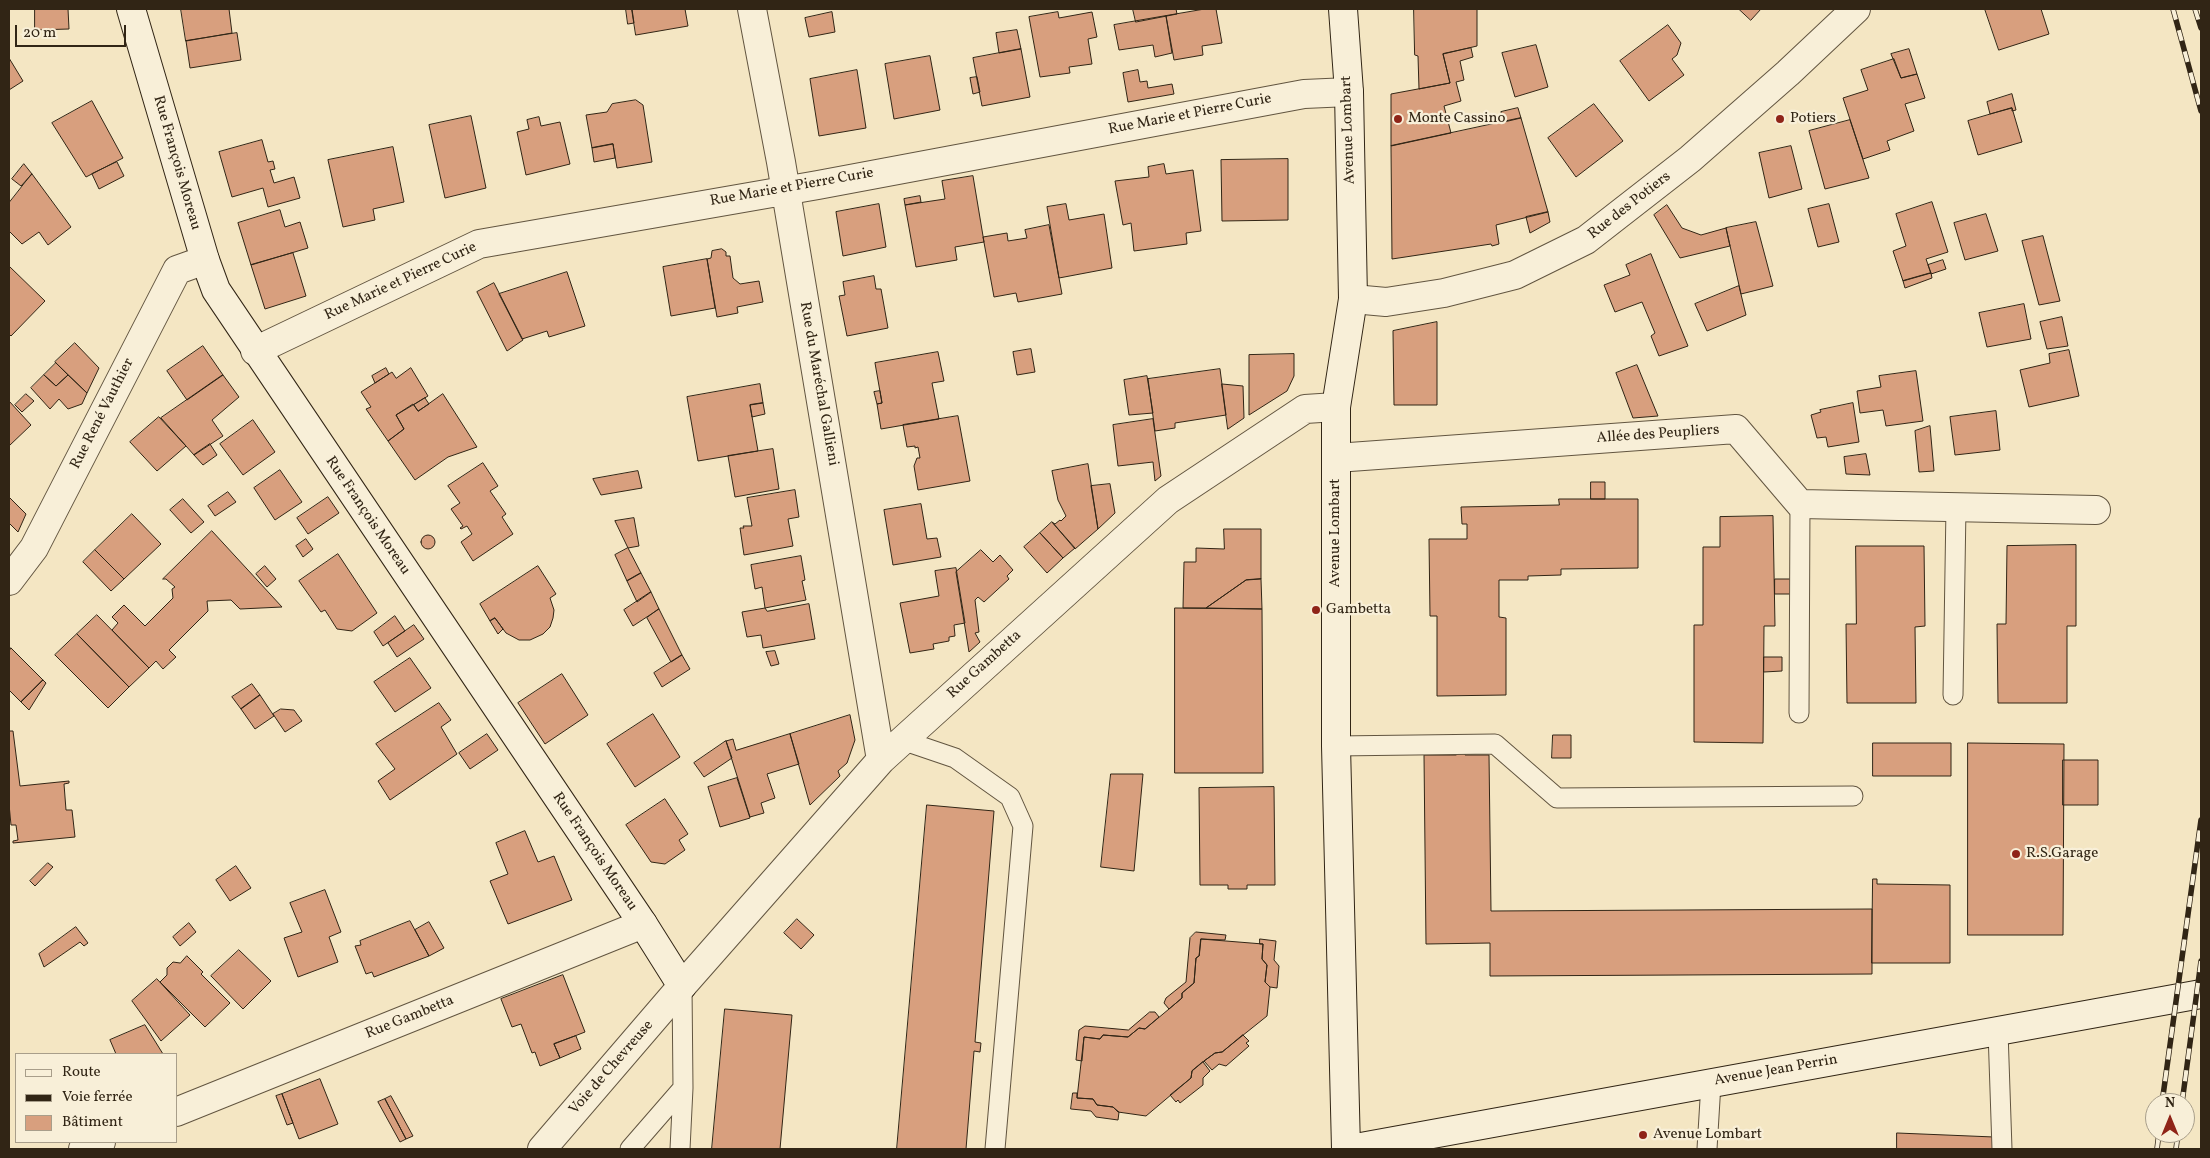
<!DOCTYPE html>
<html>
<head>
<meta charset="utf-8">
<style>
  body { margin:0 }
  #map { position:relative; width:2210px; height:1158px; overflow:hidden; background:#f4e6c3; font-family:Vollkorn,serif }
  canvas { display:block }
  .frame { position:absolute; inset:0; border:10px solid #312515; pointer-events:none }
  .legend { position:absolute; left:15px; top:1053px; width:162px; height:90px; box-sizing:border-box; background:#f8efd8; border:1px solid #a89e8a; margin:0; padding:6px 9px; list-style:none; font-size:15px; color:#312515 }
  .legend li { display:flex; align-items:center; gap:10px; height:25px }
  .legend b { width:25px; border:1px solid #a89e8a }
  .north { position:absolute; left:2145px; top:1093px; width:50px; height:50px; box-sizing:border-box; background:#f8efd8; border:1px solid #a89e8a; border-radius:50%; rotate:0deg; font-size:14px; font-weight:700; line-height:20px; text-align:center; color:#312515 }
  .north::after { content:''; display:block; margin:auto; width:18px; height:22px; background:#8f2418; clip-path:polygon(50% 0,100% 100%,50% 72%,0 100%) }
  .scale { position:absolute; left:15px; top:25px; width:111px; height:22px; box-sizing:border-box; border:2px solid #312515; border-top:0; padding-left:6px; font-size:15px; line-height:18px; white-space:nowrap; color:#312515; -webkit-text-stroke:4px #f8efd8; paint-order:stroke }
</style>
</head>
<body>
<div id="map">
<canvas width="2210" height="1158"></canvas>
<div class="frame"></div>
<ul class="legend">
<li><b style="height:6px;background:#f8efd8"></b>Route</li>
<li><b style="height:6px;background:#312515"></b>Voie ferrée</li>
<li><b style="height:14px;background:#d89f7e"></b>Bâtiment</li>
</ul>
<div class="north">N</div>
<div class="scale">20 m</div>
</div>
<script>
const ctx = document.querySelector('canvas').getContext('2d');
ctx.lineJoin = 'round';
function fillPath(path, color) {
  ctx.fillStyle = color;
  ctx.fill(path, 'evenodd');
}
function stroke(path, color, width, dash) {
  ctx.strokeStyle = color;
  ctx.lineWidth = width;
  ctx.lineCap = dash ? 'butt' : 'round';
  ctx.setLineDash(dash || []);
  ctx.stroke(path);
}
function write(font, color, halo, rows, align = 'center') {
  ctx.font = font + ' Vollkorn,serif';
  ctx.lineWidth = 4.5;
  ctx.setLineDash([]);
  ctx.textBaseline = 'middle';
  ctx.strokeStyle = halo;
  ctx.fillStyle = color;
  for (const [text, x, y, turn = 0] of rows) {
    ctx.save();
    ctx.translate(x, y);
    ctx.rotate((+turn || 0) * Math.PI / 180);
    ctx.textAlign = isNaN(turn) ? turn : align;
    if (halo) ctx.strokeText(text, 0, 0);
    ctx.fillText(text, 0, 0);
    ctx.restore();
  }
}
const building = new Path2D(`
  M35,9H68L69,29L35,30Z
  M181,9H229L232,33L186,41Z
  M626,9H632L634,23L628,24Z
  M632,9H685L688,26L636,35Z
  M1133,9H1176L1177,14L1136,22Z
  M1205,9H1216L1222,43L1202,46L1203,55L1174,60L1166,16Z
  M1414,9H1477V46L1443,54L1450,83L1419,89L1418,56L1415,55Z
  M1739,9H1761L1751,20Z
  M1985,9H2041L2049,34L1999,50Z
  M832,12L835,32L809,37L805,18Z
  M1058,12L1059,18L1092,12L1097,37L1088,39L1092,64L1069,67L1070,73L1040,77L1029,17Z
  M1166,16L1172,53L1155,57L1153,45L1119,50L1114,25Z
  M1668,25L1681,43L1677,55L1672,59L1684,75L1649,101L1620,61Z
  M1017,30L1021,49L999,53L996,33Z
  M237,33L241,60L190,68L186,41Z
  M1536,45L1548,87L1515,97L1502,53Z
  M1471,48L1473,57L1460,61L1464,80L1456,82L1461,101L1444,106L1451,133L1391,146V94L1450,83L1443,54Z
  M1021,49L1030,97L982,106L973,58Z
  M1909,49L1917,74L1901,78L1891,54Z
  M930,56L940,110L894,119L885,64Z
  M9,58L23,81L9,90Z
  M1894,59L1901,78L1917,74L1925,98L1905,104L1914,131L1887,141L1890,150L1863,159L1843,98L1868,90L1861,70Z
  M857,70L866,128L819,136L810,79Z
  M1138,70L1140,82L1147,81L1148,88L1172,84L1174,94L1128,102L1123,73Z
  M977,77L980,92L973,94L970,78Z
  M2012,94L2016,110L2012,111V108L1990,114L1987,102Z
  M636,100L643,105L652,162L617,168L613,144L592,148L586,115L607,112L612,104Z
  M92,101L123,158L86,177L52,123Z
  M1594,104L1623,141L1576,177L1548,138Z
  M1518,108L1521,118L1504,122L1501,112Z
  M2012,108L2022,142L1978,155L1968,121Z
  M471,116L486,188L445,198L429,125Z
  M539,117L541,126L560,122L570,164L526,175L517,132L529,129L527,120Z
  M1521,118L1548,212L1496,225L1499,244L1492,246L1491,244L1392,259L1391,146Z
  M1850,120L1869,178L1825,189L1809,131Z
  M262,140L268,162L273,161L275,169L270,170L274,183L294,177L300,198L268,207L263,188L232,197L219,152Z
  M613,144L615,158L594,162L592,148Z
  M1791,146L1802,189L1769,198L1759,153Z
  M393,147L404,202L373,209L375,220L343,227L328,160Z
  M1288,159V220L1222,221L1221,160Z
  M117,162L124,176L99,189L92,174Z
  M24,164L32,174L21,186L12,179Z
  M1164,164L1166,174L1193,170L1201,231L1186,233L1187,244L1134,251L1131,223L1123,225L1115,181L1149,177L1148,167Z
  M32,174L71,227L48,245L39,232L22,244L9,231V203Z
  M973,176L984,242L955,247L957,260L916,267L905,205L945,199L942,181Z
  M920,196L921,202L905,205L904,199Z
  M1932,202L1948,252L1926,259L1931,273L1903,281L1893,251L1906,246L1896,214Z
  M879,204L886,247L843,256L836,212Z
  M1066,204L1069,220L1104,214L1112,268L1059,278L1047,207Z
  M1829,204L1839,242L1818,247L1808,209Z
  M1667,205L1682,228L1701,235L1726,228L1730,246L1680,258L1654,215Z
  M280,210L285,227L300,222L308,248L251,265L238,223Z
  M1548,212L1550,222L1530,233L1526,217Z
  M1986,214L1998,251L1965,260L1954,223Z
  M1756,222L1773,286L1741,294L1726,228Z
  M1049,225L1062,294L1018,302L1016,293L994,297L983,237L1007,233L1008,241L1027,238L1025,230Z
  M2043,236L2060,301L2039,305L2022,241Z
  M722,249L726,252V256H730L733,278L740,284L759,281L763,302L737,307L738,313L717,317L707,259L711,258L712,251Z
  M293,253L306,296L265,309L251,265Z
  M1651,254L1688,346L1659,356L1651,336L1655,333L1642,302L1615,312L1604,285L1630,275L1626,265Z
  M707,259L715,308L671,316L663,267Z
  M1943,260L1946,269L1931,274L1928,265Z
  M9,266L45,301L11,336L9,334Z
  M567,272L585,326L549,337L547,331L522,339L499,294Z
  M1931,273L1932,278L1905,288L1903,281Z
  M874,276L876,289H881L888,328L847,336L839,296L845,295L843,282Z
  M494,283L523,340L507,351L477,292Z
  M1739,286L1746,315L1707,331L1695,304Z
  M2024,304L2031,339L1987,347L1979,313Z
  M2062,317L2068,346L2047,349L2040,322Z
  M1437,322V405H1394L1393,331Z
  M75,343L99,368L87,393L55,362Z
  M203,346L223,375L187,400L167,371Z
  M1031,349L1035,372L1017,375L1013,352Z
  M2069,350L2079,396L2029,407L2020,370L2050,363L2049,354Z
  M938,352L944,381L932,383L939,419L881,429L877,404L882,403L875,363Z
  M1294,354V376L1287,391L1249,415V355Z
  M56,363L68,375L56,386L44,375Z
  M1637,365L1658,416L1633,418L1616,373Z
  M386,368L389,374L375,383L372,376Z
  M411,368L428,396L396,415L404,429L388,441L366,409L371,407L361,392L392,372L396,378Z
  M1220,369L1226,415L1175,423V428L1155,431L1148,379Z
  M1916,371L1923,421L1886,426L1883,410L1860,413L1857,391L1881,387L1879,376Z
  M44,375L56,386L68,375L87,393L82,404L68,409L59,399L50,409L31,388Z
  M223,375L239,397L212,420L223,436L194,455L161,418Z
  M1147,376L1153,413L1129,415L1124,380Z
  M760,384L763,403L750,405L758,451L698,461L687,397Z
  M1222,384L1243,386L1244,418L1228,429Z
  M880,391L882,403L877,404L874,392Z
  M26,394L34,401L22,412L15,405Z
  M443,394L477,447L448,457L415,480L388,441L404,429L396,415L413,404L418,411Z
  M425,398L429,404L418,411L414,405Z
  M9,401L31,425L9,446Z
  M763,403L765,414L752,417L750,405Z
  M1853,403L1859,442L1828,447L1826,437L1817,438L1811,415L1821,412L1820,410Z
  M1996,411L2000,450L1955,455L1950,417Z
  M958,416L970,481L918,490L914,466L917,458H920L918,447L915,448V446L907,447L903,425Z
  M159,417L186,446L157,471L130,442Z
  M1153,419L1161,476L1155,481L1153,462L1118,466L1113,425Z
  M253,420L275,452L243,475L220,444Z
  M1930,426L1934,471L1919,472L1915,431Z
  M210,444L217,455L203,465L194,455Z
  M773,449L779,489L735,497L728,456Z
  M1866,454L1870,475L1846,474L1844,457Z
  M483,463L498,486L490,491L506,514L502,517L513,534L473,561L461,542L472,534L467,526L461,529L460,528L463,526L451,509L460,503L448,486Z
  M1088,464L1098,529L1075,549L1052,522L1055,524L1060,520L1061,521L1066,516L1058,500L1052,471Z
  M280,470L302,502L275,520L254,488Z
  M638,471L642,488L601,495L593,479Z
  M1591,482H1605V499H1591Z
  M1110,484L1115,513L1098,529L1091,486Z
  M795,490L799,517L788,519L793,546L744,555L740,528H744L743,526H752L747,498Z
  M228,492L236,502L215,516L208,506Z
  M9,497L26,514L18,532L9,523Z
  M328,497L339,513L308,534L297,518Z
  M183,499L204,522L191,533L170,510Z
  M1559,499H1638V568L1561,569V575L1528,576V580H1499V617L1506,618V695L1437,696V616H1430L1429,539H1467V524H1462L1461,507L1559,505Z
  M921,504L927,539L937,538L941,557L893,565L884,510Z
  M132,514L161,544L124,579L95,550Z
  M1773,516L1775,626H1764L1763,743L1694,742V625H1703V547H1720V517Z
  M634,518L639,546L628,548L615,521Z
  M1052,522L1075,548L1063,558L1040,533Z
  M1224,529H1261V579L1246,580L1206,608H1183L1184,562H1196V548L1224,549Z
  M212,531L282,607L240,609L231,600L207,601L208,611L169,650L176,657L163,669L156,661L149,668L112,630L118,623L112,617L124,605L145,626L173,598L172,589L175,587L166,579H163Z
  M1040,533L1063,558L1047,573L1024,547Z
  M421 542a7 7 0 1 1 14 0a7 7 0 1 1-14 0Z
  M306,539L313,549L303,557L296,546Z
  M2076,545V626H2067V703H1998L1997,624H2006L2007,546Z
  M1856,546H1924L1925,626L1915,627L1916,703H1847L1846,624H1856Z
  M628,548L641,573L627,581L615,555Z
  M95,550L124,579L111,591L83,562Z
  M981,550L993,562L1000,555L1013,570L1007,576L1009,579L984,602L978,597L975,600L979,632L975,633L980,642L969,652L956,572Z
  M338,554L377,613L352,631L337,629L325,610L321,612L299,581Z
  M801,556L805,580L802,581L806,600L765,608L762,587L755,589L751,565Z
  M265,566L276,579L267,587L256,574Z
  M538,566L556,594L550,598L554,610L553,618L550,627L543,634L530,640H519L506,633L495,618L490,621L480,604Z
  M956,568L965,623L954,625L955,636L949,637V641L933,644L934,649L910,653L900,603L939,596L935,571Z
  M641,573L651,592L637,602L627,581Z
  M1261,579L1262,609L1206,608L1246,580Z
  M1775,579H1791V594H1775Z
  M651,592L659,609L633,626L624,610Z
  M809,604L815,639L763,648L761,635L747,637L742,612L765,608L767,611Z
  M1175,608L1262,609L1263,773H1175Z
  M659,609L682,655L671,662L647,618Z
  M97,615L149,668L129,687L77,634Z
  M395,616L405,631L383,646L374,632Z
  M495,618L503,629L498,634L490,621Z
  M414,625L424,639L397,657L388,643Z
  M77,634L129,687L108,708L55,655Z
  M11,648L43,680L21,702L9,690V652Z
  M775,651L779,664L771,666L766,652Z
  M682,655L690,669L662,687L654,673Z
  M1764,657H1782V671L1764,672Z
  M410,658L431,688L395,712L374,682Z
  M562,674L588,715L545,744L518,703Z
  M43,680L46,683L29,710L21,702Z
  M252,684L260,695L241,709L232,697Z
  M260,695L274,716L255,729L241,709Z
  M439,703L451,720L441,727L457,754L390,800L378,781L395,769L376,744Z
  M281,709L294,710L302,721L285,732L273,714Z
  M653,714L680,757L635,787L607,744Z
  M850,715L855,740L847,763L838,771L840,776L810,805L790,734Z
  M9,731H13L20,786L69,781V783L64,784L66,810H72L75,837L13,843V841L18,840L16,825H11L9,804Z
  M487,734L498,750L470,769L459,753Z
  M790,734L799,764L767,774L775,798L761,803L764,813L750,817L726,741L733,739L736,750Z
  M1553,735H1571V758H1552Z
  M726,741L732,758L704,777L694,763Z
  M1873,743H1951V776H1873Z
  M1968,743L2064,744L2063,935H1968Z
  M1457,750H1465V755H1489L1491,911L1872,909V974L1490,976V943L1426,944L1424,755H1456Z
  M2063,760H2098V805H2063Z
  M1111,774H1143L1134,871L1101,867Z
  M737,778L750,818L720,827L708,787Z
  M1274,787L1275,885H1247V889H1228V885H1200L1199,788Z
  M665,799L688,834L679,840L685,850L665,864L651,862L626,825Z
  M927,805L994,811L975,1042L981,1043L980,1052L974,1051L966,1149H897Z
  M525,831L538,862L554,856L572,900L508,924L490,881L508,874L496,843Z
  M48,863L53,867L35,886L30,881Z
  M236,866L251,888L230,901L216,880Z
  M1873,879H1877V884L1950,885V963H1872Z
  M325,890L341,932L329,937L338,962L298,977L284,938L302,932L290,903Z
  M797,919L814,935L801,949L784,933Z
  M410,921L429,956L374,977L372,972L366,974L355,946L361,945L360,941Z
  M429,922L444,948L429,956L415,930Z
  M189,923L196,932L180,946L173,937Z
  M76,927L88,943L84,946L80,942L44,967L39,954Z
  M1196,932L1226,935L1225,940L1201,939L1199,956L1196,958L1194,983L1182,993V998L1169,1009L1164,1003L1166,998L1186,982L1190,938Z
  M1201,939L1263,944L1262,959L1267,965L1265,982L1270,987L1267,1016L1222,1052L1215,1053L1204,1061L1192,1071L1191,1078L1146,1116L1118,1112L1113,1107L1097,1105L1093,1099L1077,1098L1084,1037L1100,1039L1103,1035L1128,1037L1139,1028L1145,1029L1169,1009L1182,998V993L1194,983L1196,958L1199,956Z
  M1260,939L1276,941L1274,960L1279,966L1277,988L1270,987L1265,982L1267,965L1262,959L1263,944H1260Z
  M239,950L271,981L243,1009L211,976Z
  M187,956L203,972L201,974L230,1003L205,1027L160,982L167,975V968L173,962L180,963Z
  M563,975L585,1032L554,1044L560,1058L540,1066L535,1052L532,1053L521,1024L512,1027L501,999Z
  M157,979L190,1015L161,1041L132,1001Z
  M725,1009L792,1015L780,1149H712Z
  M1150,1012H1155L1159,1017L1145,1029L1139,1028L1128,1037L1103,1035L1100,1039L1084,1037L1082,1061L1076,1060L1079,1030L1085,1026L1128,1030Z
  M145,1025L163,1054H116L110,1040Z
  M1243,1035L1249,1041L1246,1043L1249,1046L1226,1066L1219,1064L1212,1070L1204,1061L1215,1053L1222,1052Z
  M576,1036L581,1049L560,1058L554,1044Z
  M1203,1062L1210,1071L1203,1078V1085L1180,1103L1178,1100L1176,1102L1170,1095L1191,1078L1192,1071Z
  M320,1079L338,1124L299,1139L282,1094Z
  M1073,1093H1077V1098L1093,1099L1097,1105L1113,1107L1119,1112L1118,1120L1096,1117L1091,1111L1071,1109Z
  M282,1094L293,1123L287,1125L276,1096Z
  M391,1096L413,1136L406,1139L385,1099Z
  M385,1099L406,1139L400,1142L378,1102Z
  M1897,1133L1994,1137V1149H1897Z`);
fillPath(building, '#d89f7e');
stroke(building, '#312515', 1);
const lane = new Path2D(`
  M1953,695L1956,507
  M1799,713L1800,504
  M902,740L955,758L1010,797L1023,826L995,1149
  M1336,746L1495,744L1557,798L1853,796
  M1998,1031L2002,1149
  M630,1149L683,1088L682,986
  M680,1149L683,1088
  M1707,1149L1711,1083`);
const street = new Path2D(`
  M752,9L781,162L881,760
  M1353,299L1386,302L1444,293L1515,275L1586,240L1690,159L1788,73L1856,9
  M255,351L479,244L818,185L1304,94L1349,92
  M1336,458L1736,429L1800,504L2096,510
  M9,581L34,548L177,270L205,260
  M176,1112L643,924
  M83,1149L101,1142
  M542,1149L682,986L881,760L1168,500L1305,409L1336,407`);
const secondary = new Path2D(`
  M131,9L205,260L216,290L643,924L682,986
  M1343,9L1349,92L1353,299L1336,407V746L1346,1149
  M1350,1149L2201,994`);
stroke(lane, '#625540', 21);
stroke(street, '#625540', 30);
stroke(secondary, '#312515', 30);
stroke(lane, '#f8efd8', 19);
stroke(street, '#f8efd8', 28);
stroke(secondary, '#f8efd8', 28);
const rail = new Path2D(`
  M2173,9L2201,111
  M2195,9L2201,28
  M2162,1103L2201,820
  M2182,1103L2201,961
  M2157,1149L2159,1133
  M2176,1149L2178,1133`);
stroke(rail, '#312515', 5.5);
stroke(rail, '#f8efd8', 4, [11]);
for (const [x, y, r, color] of [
  [1398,119,5,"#8f2418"],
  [1780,119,5,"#8f2418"],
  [1316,610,5,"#8f2418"],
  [2016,854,5,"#8f2418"],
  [1643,1135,5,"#8f2418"]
]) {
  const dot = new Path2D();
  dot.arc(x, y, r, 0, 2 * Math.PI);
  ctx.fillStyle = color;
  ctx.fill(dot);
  stroke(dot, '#f8efd8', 2);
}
write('15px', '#312515', '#f8efd8', [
  ["Rue Marie et Pierre Curie",1190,115,-11],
  ["Avenue Lombart",1349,130,-92],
  ["Rue François Moreau",176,163,74],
  ["Rue Marie et Pierre Curie",792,188,-10],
  ["Rue des Potiers",1630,206,-38],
  ["Rue Marie et Pierre Curie",401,282,-25],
  ["Rue du Maréchal Gallieni",818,384,80],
  ["Rue René Vauthier",103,414,-63],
  ["Allée des Peupliers",1658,435,-4],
  ["Rue François Moreau",367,516,56],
  ["Avenue Lombart",1336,533,-90],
  ["Rue Gambetta",985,665,-42],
  ["Rue François Moreau",594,852,56],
  ["Rue Gambetta",410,1018,-22],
  ["Voie de Chevreuse",612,1068,-49],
  ["Avenue Jean Perrin",1776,1071,-10]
]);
write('15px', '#312515', '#f8efd8', [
  ["Monte Cassino",1408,119],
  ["Potiers",1790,119],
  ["Gambetta",1326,610],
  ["R.S.Garage",2026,854],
  ["Avenue Lombart",1653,1135]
], 'left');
</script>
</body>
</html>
